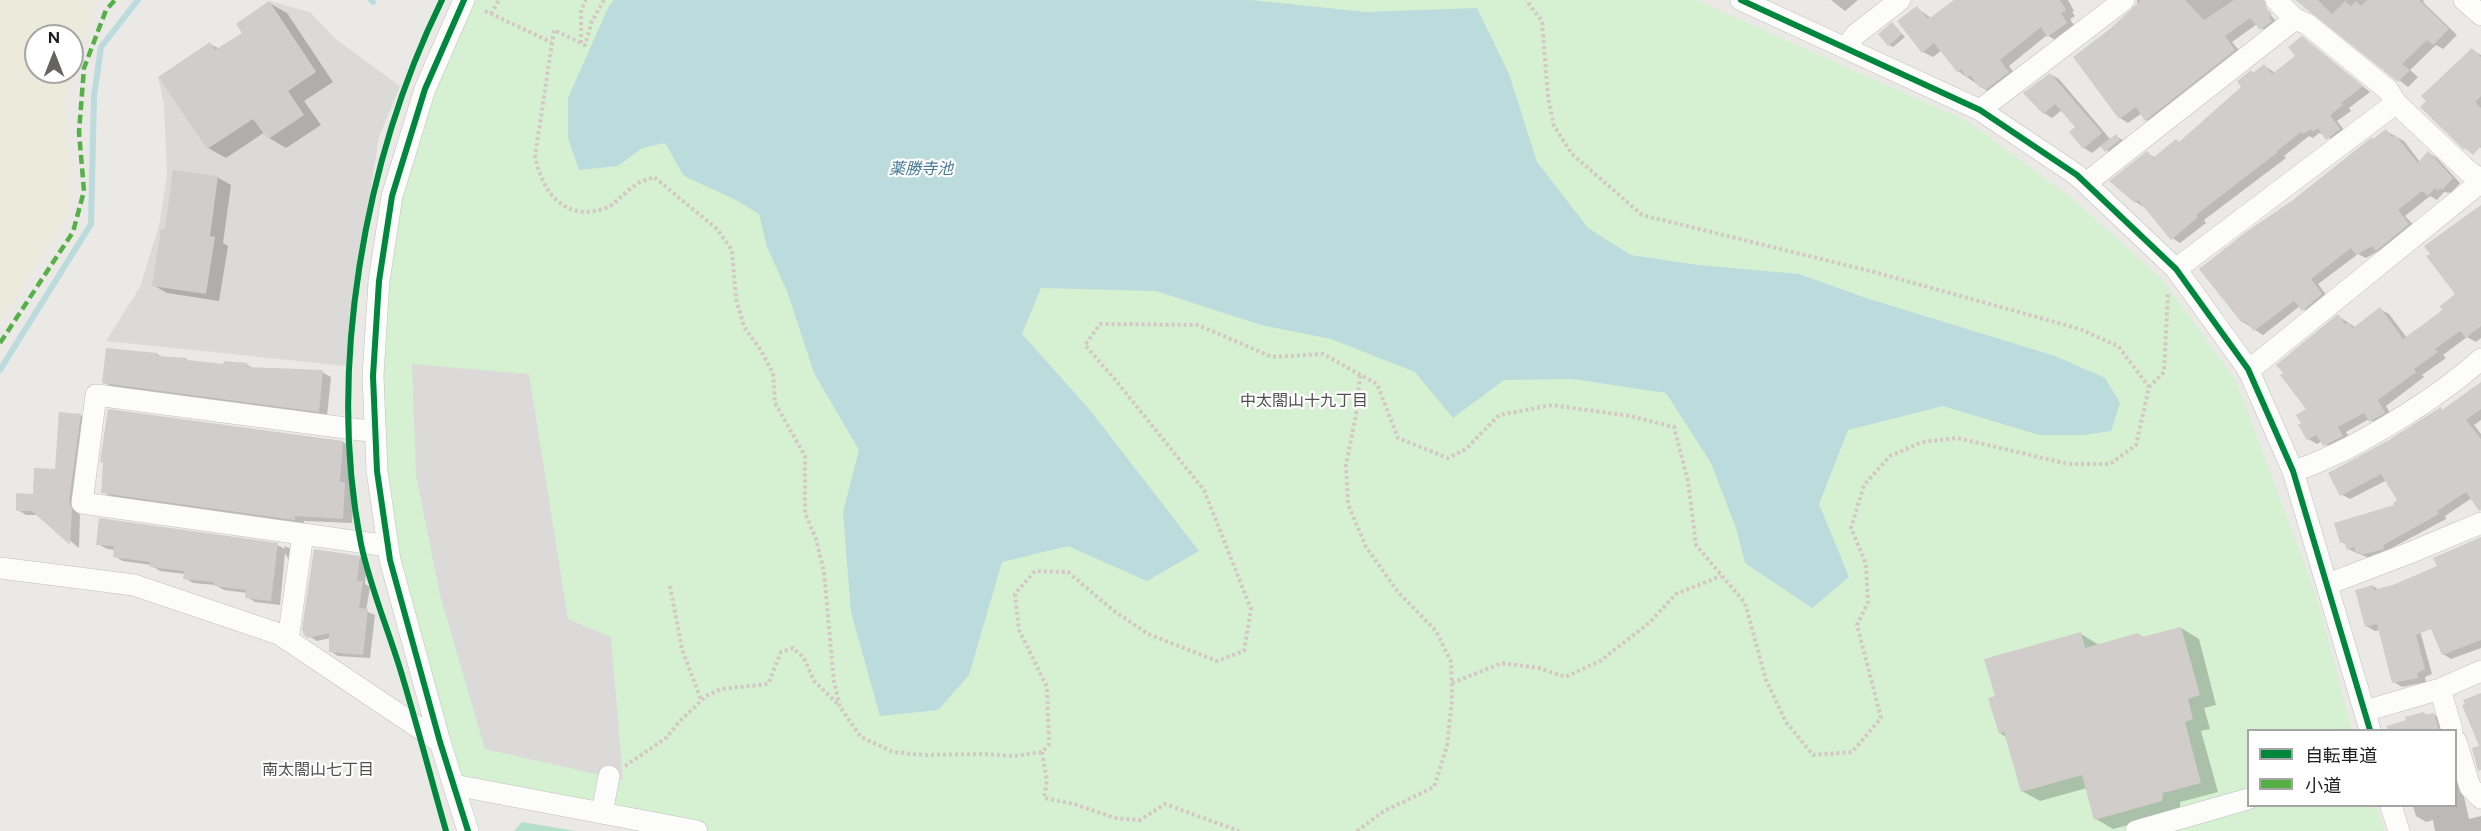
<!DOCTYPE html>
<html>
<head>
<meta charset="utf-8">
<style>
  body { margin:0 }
  #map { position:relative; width:2481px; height:831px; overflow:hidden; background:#ebe9e6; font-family:Figtree,"Noto Sans JP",sans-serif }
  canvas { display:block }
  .legend { position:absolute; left:2247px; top:729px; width:210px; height:78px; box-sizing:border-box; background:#fff; border:2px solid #a5a5a5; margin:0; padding:8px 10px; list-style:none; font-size:18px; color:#1d1d1d }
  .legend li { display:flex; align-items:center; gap:12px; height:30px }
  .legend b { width:30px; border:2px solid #a5a5a5 }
  .north { position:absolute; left:24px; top:24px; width:60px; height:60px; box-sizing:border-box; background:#fff; border:2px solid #a5a5a5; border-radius:50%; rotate:0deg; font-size:16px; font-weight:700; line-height:24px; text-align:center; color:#1d1d1d }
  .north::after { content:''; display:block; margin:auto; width:21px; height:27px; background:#656463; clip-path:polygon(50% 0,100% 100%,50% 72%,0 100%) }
</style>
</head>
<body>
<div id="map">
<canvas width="2481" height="831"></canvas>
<ul class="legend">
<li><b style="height:8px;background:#00873e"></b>自転車道</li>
<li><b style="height:8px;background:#55b145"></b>小道</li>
</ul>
<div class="north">N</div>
</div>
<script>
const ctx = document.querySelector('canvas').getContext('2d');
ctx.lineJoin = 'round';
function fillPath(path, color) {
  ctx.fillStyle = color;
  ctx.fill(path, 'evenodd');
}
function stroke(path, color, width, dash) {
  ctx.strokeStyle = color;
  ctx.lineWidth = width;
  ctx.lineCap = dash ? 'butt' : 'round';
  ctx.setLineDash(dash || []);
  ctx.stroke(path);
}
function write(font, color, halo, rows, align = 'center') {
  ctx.font = font + ' Figtree,"Noto Sans JP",sans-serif';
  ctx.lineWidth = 4.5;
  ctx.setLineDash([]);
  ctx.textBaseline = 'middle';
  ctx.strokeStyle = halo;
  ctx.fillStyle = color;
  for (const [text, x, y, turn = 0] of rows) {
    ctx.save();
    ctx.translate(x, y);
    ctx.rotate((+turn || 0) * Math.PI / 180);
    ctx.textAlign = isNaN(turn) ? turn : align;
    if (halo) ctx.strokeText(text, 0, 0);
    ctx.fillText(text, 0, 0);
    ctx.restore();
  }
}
fillPath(new Path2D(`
  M0,0H97L65,100L70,167L68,213L0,321ZM36,36H72V72H36Z`), '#eceada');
fillPath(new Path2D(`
  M473,0H1696L1967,121L2070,197L2162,279L2236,381L2316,595L2352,730H2248V806H2376L2385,831H694L456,786L392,568L376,383L394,205L427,99Z`), '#d6f0d2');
fillPath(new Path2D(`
  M522,822L576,831H514Z`), '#b3e0c7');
fillPath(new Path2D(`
  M269,1L310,12L337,40L400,86L379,137L360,254L346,366L106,341L140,287L159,226L167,175L164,105L158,77L207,149L253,119L268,139L304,115L288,91L316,71Z
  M412,364L529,374L568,619L611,637L623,780L485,749L440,595L416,475Z`), '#dbdad9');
fillPath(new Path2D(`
  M614,0H1251L1366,12L1477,8L1509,74L1537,162L1588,228L1631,255L1698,265L1799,274L1866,298L2055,356L2105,378L2120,403L2111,431L2083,435H2039L1943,406L1848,430L1819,504L1849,577L1812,608L1745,563L1736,528L1711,463L1666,393L1573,379L1504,380L1453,418L1415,372L1331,339L1261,325L1156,291L1041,288L1022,334L1089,409L1199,551L1147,581L1068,546L1002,562L969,675L938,710L880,716L851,612L843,512L859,450L814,373L787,291L767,247L759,214L736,200L684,176L665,143L642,148L618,166L579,170L568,138V98L608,8Z`), '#bbdbdd');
fillPath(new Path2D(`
  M1831,0H1858L1845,11Z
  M1956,0H2068L2074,11L2072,12L2075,16L2070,19L2076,28L2058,42L2047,35L2009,66L2018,78L1990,93L1958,71L1942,50L1933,57L1923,52L1917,8L1931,18Z
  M2137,0H2258L2280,26L2269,34L2257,24L2232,42L2243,55L2154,124L2146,120L2142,113L2128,123L2120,118L2112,30L2137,6Z
  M2297,0H2424L2423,2L2457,35L2443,49L2436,45L2410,70L2418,77L2408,87Z
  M269,3L287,13L333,82L304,101L321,125L286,148L269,138L265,132L226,158L208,148L160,77L210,44L220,49L244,33Z
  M1893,24L1905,37L1893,47L1889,45Z
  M2302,38L2370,92L2349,108L2351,111L2337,121L2348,135L2336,143L2324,134L2319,133L2313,138L2309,136L2284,156L2286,158L2204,220L2206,223L2180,243L2172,238L2144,207L2136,202L2147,153L2156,158L2180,143L2265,66L2275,73L2297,56Z
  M2472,50L2481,55V148L2464,132Z
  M2050,74L2059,79L2111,140L2116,136L2124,141L2114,156L2101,146L2092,153L2084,148L2078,128L2062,110L2052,118L2044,113Z
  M2386,131L2404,141L2420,162L2429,153L2437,158L2460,183L2451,193L2444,192L2437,200L2430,196L2405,216L2417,229L2366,258L2358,254L2318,284L2330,300L2311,315L2300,306L2263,335L2243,322Z
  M217,177L231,185L223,243L228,246L219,301L167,293L153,285L166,231Z
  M2481,207V338L2476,342L2467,337L2443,355L2446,358L2422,375L2424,377L2386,406L2393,418L2379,426L2369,419L2346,432L2351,441L2333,450L2322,441L2317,444L2308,439L2309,410L2338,316L2355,327L2380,309L2389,314L2407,338L2441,313L2457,294Z
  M157,354L163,358L191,362L225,365L246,364L254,369L322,372L331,377L327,416L112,387L103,382Z
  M2481,384V420L2474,425L2481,434V510L2472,498L2445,516L2446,519L2371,559L2348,549L2347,545L2341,542L2396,506L2399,501L2387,480L2350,499L2341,494L2390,441L2441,409L2444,411Z
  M80,415L89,420L78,507L80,516L79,548L39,515H26L18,510L34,495L56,470Z
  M343,442L352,447L349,486L354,489L352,523L304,521V524L112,497L103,492Z
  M2481,538V648L2451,659L2443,654L2431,627L2420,631L2432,674L2425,677L2426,682L2402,687L2394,682L2380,630L2375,631L2366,626L2373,586L2379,590L2393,586L2439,566Z
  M98,544L277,545L285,549L284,546L292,549L290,562L285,553L280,605L255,602L247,597V593L224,590L215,585L193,583L185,578V574L160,571L151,565L123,561L114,556L115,550L107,549Z
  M360,557L367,561L365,584L370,587L366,611L375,615L370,658L338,656L330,651L331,638L317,641L305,634Z
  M2181,628L2199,639L2216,705L2204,708L2210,729L2201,731L2218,792L2180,802V811L2113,829L2096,819L2087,788L2040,801L2022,791L2006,737L2000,733L1997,697L2081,634L2099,645L2138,634L2145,638Z
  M2424,713L2428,716L2433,714L2443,720L2447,730H2393V729Z
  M2456,759L2467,796L2464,797L2469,819L2481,816V831H2435L2433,820L2426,822L2416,816L2413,806H2456Z`), '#0003');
stroke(new Path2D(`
  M371,0L373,2
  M0,370L91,224L94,96L101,47L138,0`), '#bbdbdd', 6);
fillPath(new Path2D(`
  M1954,0H2060L2066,10L2061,13L2067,23L2047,37L2041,27L2000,60L2009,72L1985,90L1982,86L1980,88L1970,75L1967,78L1961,69L1957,72L1934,43L1922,53L1897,21L1917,6L1927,18L1931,17Z
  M2141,0H2185L2204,20L2234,0H2264L2267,9L2272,14L2269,17L2272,21L2260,30L2250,18L2225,36L2235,50L2145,121L2136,107L2119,119L2073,57L2111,28Z
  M2295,0H2318L2332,14L2345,1L2351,6L2356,1L2361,6L2367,0H2419L2449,29L2433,45L2427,40L2402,64L2410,70L2398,82Z
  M269,1L316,72L288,91L304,115L268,139L253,119L207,149L158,77L210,42L215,50L242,33L236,24Z
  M1892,22L1902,34L1888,46L1878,34Z
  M2302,36L2363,86L2341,103L2343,105L2330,115L2340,129L2326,140L2318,128L2313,132L2311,129L2303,134L2301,132L2277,151L2278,152L2196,215L2198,217L2171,240L2138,200L2135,203L2109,181L2147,151L2153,158L2176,139L2179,142L2241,87L2237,81L2251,70L2253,73L2264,64L2272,74L2295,56L2288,47Z
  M2472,48L2481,57V96L2475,102L2481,108V146L2473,155L2465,148L2464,150L2420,107L2426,101L2421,96Z
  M2050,73L2102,133L2083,149L2069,132L2075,127L2055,104L2043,114L2023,93Z
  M2386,129L2392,137L2395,135L2418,163L2428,151L2453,178L2442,190L2440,188L2438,191L2435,188L2428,196L2422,191L2398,210L2409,224L2376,251L2372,246L2356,255L2351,248L2311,279L2322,294L2302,311L2294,301L2254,331L2245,321L2242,323L2199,269L2246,232L2293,200L2372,137L2373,139Z
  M2116,134L2120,140L2105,152L2100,146Z
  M173,170L218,176L210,236L215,237L206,294L152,286L161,229H165Z
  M2481,205V326L2466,338L2460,331L2435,349L2438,352L2414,369L2416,372L2378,400L2385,413L2369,422L2364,413L2338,427L2343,436L2323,446L2316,435L2307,440L2298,425L2301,423L2296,415L2306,409L2280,375L2283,373L2276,365L2338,314L2345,324L2348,322L2353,328L2380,307L2403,339L2440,312L2442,309L2439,307L2455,294L2426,256L2430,254L2424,246Z
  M106,348L157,353V356L187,358V360L223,364L224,361L247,363V367L323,370L319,412L102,383Z
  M2481,382V409L2466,420L2481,439V510L2479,511L2466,492L2437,511L2439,514L2385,544L2383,546L2384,549L2361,555L2360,552L2356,554L2354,547L2347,550L2344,542L2340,543L2334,523L2394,505L2393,503L2397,500L2381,474L2340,496L2328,473L2389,440L2441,407L2442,410Z
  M108,409L343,441L340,482H345L343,519L295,516V520L101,493L103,463L100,462Z
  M59,412L81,414L69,501L72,510L70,545L32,511H16V493L33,494L34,468L55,469Z
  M99,518L278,543L271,601L245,598L246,590L214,586V582L183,579L184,571L150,567V562L113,557L114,546L96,545Z
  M2481,537V640L2442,655L2431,629L2416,635L2425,669L2417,673L2418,678L2392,683L2377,624L2365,627L2355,590L2373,585L2374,590L2393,585L2437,566L2433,558Z
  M314,549L360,556L357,581H363L359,608L368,609L363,655L329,652V633L308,638L304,635L302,629Z
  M2181,627L2200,695L2188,699L2193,719L2185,722L2201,783L2163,793L2162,801L2094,820L2082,775L2021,792L2004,732L1999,734L1988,698L1995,696L1984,659L2081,632L2085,648L2138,633L2142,637Z
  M2481,693V770L2478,771L2472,748L2479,746L2462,705L2465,704L2463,700Z
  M2424,712L2425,715L2434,713L2439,730H2387V726L2406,720L2405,717Z`), '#d0cdcb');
const minor = new Path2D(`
  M464,0L425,89L392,196L379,281L373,376L377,471L390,560L440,742L468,831
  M1741,0L1980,110L2077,175L2176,269L2248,369L2293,471L2370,730
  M2276,0L2295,19L2307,24L2388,90L2396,103L2468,171L2481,179
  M2464,0L2481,15
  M1847,47L1855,35L1900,0
  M1980,110L2124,0
  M2086,183L2295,19
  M2176,269L2396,103
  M2248,371L2481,182
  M376,432L96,395L82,503L388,546
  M2293,471C2312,466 2329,457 2348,448C2395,423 2441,395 2481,359
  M0,568L134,585L279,634L440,742
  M2328,584L2412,552L2481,523
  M288,640L303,534
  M2440,689L2452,730
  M2365,711L2440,689L2481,671
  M2456,741L2470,787L2481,798
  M454,785L697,831
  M2391,806L2399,831
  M602,813L609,776
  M2136,831L2248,799`);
stroke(minor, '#c1c0be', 22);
stroke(new Path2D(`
  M604,0L592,21L585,45L554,30L535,156C542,191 563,221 603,209C616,205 622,194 633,187C638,182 647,180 654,177L717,229L732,250L736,299L744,327L760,349L773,373L775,403L805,456V513L816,539L824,572L834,682L840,707L861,737L893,752L924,755L985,754L1015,756L1042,752L1049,744L1047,687L1019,630L1015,594L1035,571L1068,572L1114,611L1148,634L1217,661L1244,651L1251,609L1204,490L1117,382L1085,345L1100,324L1198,325L1272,357L1323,354L1377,384L1398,438L1448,458L1466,449L1499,415L1552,405L1630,416L1674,427L1688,481L1696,545L1745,603L1766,680L1786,722L1813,755L1852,752L1881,718L1857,625L1868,602L1866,564L1851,528L1864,485L1890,456L1922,442L1958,438L2068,464H2110L2136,445L2149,387L2118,346L2080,329L1874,272L1642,215L1572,154L1554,126L1548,97L1542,21L1526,0
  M485,11L551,42
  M491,14L499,0
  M581,43V10L586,0
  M2149,387L2164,372L2168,292
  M670,586L682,649L701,700
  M1452,683L1502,663L1539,668L1565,677L1600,661L1649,623L1676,594L1721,576
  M1042,752L1047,781L1044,798L1074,804L1115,818L1140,820L1165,804L1239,831
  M625,766L666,738L679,722L706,696L721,689L768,684L781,652L793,648L804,658L814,681L840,706
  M1357,831L1384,811L1434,787L1447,746L1452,700L1451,662L1436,631L1398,592L1366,547L1348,504L1346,465L1356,415L1360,374`), '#d4c7c6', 4, [3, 3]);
stroke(minor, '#fcfcfb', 21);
stroke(new Path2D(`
  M0,343L73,232L84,191L79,132L84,68L106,10L115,0`), '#55b145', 4.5, [9, 4.5]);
stroke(new Path2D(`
  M442,0C364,159 327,369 361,544C371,591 391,636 404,682C419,732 432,782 446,831
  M464,0L425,89L392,196L379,281L373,376L377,471L390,560L440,742L468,831
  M1741,0L1980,110L2077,175L2176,269L2248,369L2293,471L2370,730`), '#00873e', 6);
write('italic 16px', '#497b98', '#fff', [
  ["薬勝寺池",921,169]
]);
write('16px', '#505050', '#fff', [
  ["中太閤山十九丁目",1304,401],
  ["南太閤山七丁目",318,770]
]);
</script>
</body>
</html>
